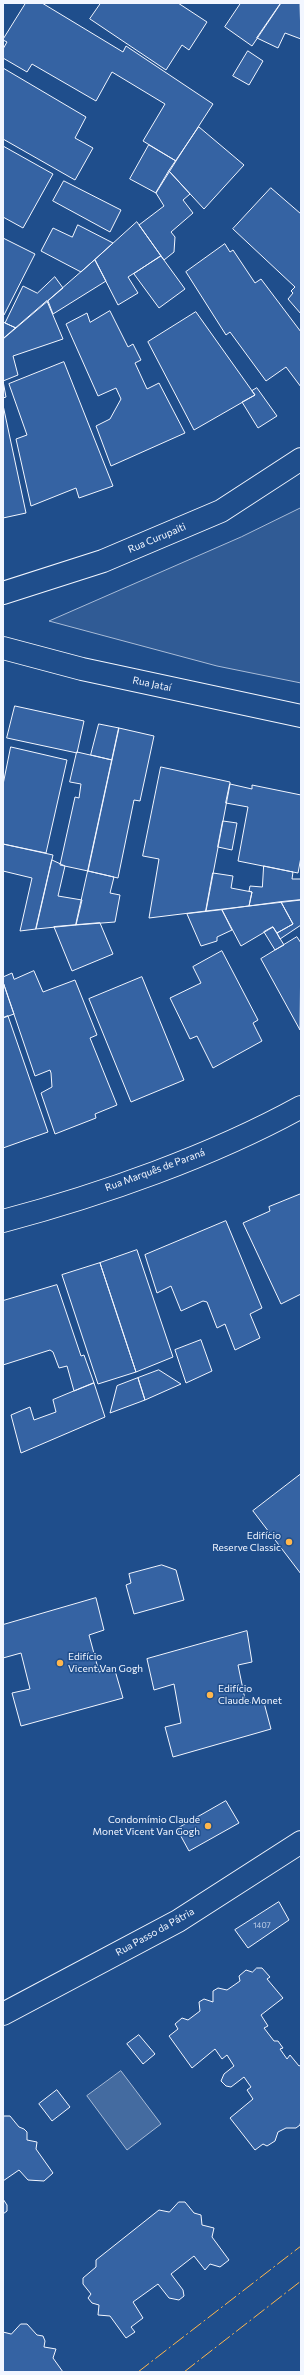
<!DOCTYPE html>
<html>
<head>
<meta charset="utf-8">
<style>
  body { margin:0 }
  #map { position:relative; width:304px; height:2375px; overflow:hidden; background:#1f4e8c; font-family:Commissioner,sans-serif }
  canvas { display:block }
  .frame { position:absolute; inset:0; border:4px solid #f2f6ff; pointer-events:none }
</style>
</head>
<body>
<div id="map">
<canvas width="304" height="2375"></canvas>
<div class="frame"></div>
</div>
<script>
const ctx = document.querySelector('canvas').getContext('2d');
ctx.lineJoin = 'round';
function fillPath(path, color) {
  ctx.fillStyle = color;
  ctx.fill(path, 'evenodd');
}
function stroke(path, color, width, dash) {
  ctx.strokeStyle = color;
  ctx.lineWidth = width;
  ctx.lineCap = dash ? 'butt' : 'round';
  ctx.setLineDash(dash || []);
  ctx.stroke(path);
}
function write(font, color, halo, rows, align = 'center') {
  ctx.font = font + ' Commissioner,sans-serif';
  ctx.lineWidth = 3;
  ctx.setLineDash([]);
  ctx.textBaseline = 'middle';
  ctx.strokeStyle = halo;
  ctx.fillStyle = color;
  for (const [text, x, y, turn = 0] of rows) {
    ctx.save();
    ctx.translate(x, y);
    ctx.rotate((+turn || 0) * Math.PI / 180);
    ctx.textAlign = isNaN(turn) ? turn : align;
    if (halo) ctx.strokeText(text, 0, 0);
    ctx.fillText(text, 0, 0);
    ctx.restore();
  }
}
const green = new Path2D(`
  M301,508V683L217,666L49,621L241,537Z`);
fillPath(green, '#305b95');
stroke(green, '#a8bbd7', 1);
const water = new Path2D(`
  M121,2071L161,2124L127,2150L87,2096Z`);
fillPath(water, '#446ba0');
stroke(water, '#a8bbd7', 1);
const building = new Path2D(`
  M26,3H42L123,52L126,46L213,104L176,161L143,141L165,104L112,72L96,101L32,64L27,72L3,58V49L7,42L3,40Z
  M101,3H178L207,22L189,50L182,45L166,70L90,19Z
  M241,3H281L252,46L225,27Z
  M281,3H300L301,39L285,33L278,48L257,38Z
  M248,51L263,61L249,85L233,76Z
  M3,68L86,117L75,138L93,148L75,180L3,139Z
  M199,127L244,165L204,209L169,171Z
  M149,145L176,161L156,193L130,179Z
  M3,146L53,174L23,228L3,217Z
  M169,171L190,194L183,200L193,213L171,232L175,237L174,252L164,260L139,225L164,206L156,193Z
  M64,181L121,210L110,232L53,201Z
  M271,188L301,214V314L288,299L293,293L291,291L295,287L233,229Z
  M137,222L161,256L128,277L138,293L118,305L95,260Z
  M78,225L113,243L81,272L41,251L53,228L72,237Z
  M3,238L35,254L4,315L3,314Z
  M225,244L230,252L233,250L255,283L261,279L301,332V387L286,367L266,381L230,332L226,335L186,272Z
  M161,256L185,289L159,308L134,274Z
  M95,260L106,281L53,314L48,301Z
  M55,277L63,288L16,328L5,323L23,286L37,293Z
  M47,301L63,339L13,356L18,375L3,381V339Z
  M110,311L128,347L133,344L141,360L135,363L147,389L159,383L185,433L111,466L96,426L110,419L121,399L116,388L98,396L66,324L87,313L90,322Z
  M196,312L255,395L194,430L148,342Z
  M3,322L16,328L3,339Z
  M64,362L113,486L79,498L76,488L31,506L16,439L27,435L9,384Z
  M3,381L6,397L3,398Z
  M257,388L277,416L258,428L242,402L255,395L252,391Z
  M3,405L26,513L3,518Z
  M15,706L84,721L77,753L7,738Z
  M99,724L119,728L112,760L91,755Z
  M119,728L154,736L140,801L134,800L118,878L88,871Z
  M11,747L67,760L46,853L3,844V785Z
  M77,752L112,760L88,871L60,865L75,797L79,798L81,784L70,782Z
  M161,767L230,782V784L206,911L149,918L159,859L143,856Z
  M230,784L252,789V785L301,795V857L298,873L238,861L248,807L226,803Z
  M223,821L237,823L232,850L218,847Z
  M3,844L53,855L36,929L20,931L32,878L3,871Z
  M52,860L65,866L58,896L82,900L76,925L36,929Z
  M264,866L293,872L292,879H301V900L249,906L252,892L249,891L250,886L262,887Z
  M88,871L114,877L110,893L120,895L115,922L76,925Z
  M213,873L233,876L231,888L252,892L249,906L206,911Z
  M301,900V925L280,939L277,933L293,924L281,902Z
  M281,902L293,924L277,933L273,927L241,946L222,910Z
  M222,910L232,930L217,937V941L201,946L187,914Z
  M100,923L113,954L72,971L54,927Z
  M273,927L284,945L275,950L264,932Z
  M297,937L301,943L300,1030L261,959Z
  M222,951L258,1020L253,1023L262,1041L213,1068L197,1036L190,1039L170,998L201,983L193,967Z
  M34,971L43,992L75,980L97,1035L90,1038L117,1105L95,1114L96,1118L55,1134L41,1093L52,1087L51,1073L50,1070L35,1076L3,982V977L12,973L14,979Z
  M142,977L184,1080L131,1102L89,999Z
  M3,982L14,1014L3,1018Z
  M8,1016L48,1132L3,1148V1018Z
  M301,1194V1294L281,1304L243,1223L270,1211L269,1207Z
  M226,1221L262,1308L250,1314L260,1338L235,1350L225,1324L217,1328L207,1302L203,1301L181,1311L171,1286L157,1293L145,1255Z
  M137,1250L173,1357L136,1372L100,1263Z
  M100,1263L136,1372L98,1384L62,1275Z
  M57,1285L81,1356L84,1355L94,1383L74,1391L67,1366L59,1368L53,1352L50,1350L3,1365V1301Z
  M201,1340L212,1371L186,1383L175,1350Z
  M159,1370L181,1384L145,1400L138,1378Z
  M138,1378L145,1400L110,1413L117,1386Z
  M94,1383L105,1417L21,1453L11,1415L30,1407L34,1420L56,1412L53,1400Z
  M301,1474V1574L253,1511Z
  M162,1565L176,1570L184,1600L134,1614L126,1585L131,1583L129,1574Z
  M96,1598L104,1630L89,1635L99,1672L114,1667L123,1698L21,1726L12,1693L30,1689L21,1653L3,1658V1625Z
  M247,1631L252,1662L238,1665L246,1704L263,1699L271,1729L173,1757L165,1727L181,1723L174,1684L154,1690L147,1659Z
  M226,1801L239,1823L189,1851L177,1829Z
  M279,1902L289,1920L248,1948L235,1930Z
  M257,1968H262L270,1977L267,1979L283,1998L261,2015L268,2026L264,2028L274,2041H278L283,2048L280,2049L287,2059L290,2055L299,2066L301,2065V2120L300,2125L296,2128H286L278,2132L275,2141L267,2146L263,2144L255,2150L230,2118L253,2099L247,2090L251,2087L244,2077L231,2087L226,2086L221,2081L224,2074L234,2066L227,2055L222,2059L215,2049L192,2068L169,2036L178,2029L175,2024L182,2018L188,2020L200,2011L199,2002L204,1999L213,2002V1991L218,1988L227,1990L240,1981L239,1976L246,1970L252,1972Z
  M139,2035L155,2054L143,2064L127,2044Z
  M57,2090L70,2107L52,2121L39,2104Z
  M4,2116H10L19,2127L24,2129L27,2132V2140L37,2142L36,2149L53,2173L44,2181L28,2180L19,2170L3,2181Z
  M3,2199L7,2205V2211L3,2214Z
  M179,2202H185L194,2213L201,2215L202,2225L214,2228L212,2237L229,2260L220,2267L210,2264L205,2270L194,2256L171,2274L183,2290L184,2296L179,2300L169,2298L158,2284L133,2302L143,2318L131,2327L135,2332L126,2338L110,2316L98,2315L99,2305L92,2303L88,2298L91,2294L83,2284V2278L96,2267V2260L159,2210L169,2212Z
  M21,2324H27L37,2335L43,2336L45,2341L44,2347L56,2349L53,2358L63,2372H3V2332L11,2334Z`);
fillPath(building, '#3563a3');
stroke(building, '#f2f6ff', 1);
const minor = new Path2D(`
  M3,593L103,561L221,511L301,459
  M3,648L82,669L301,716
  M3,1221C101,1195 212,1156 301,1107
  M3,2014L178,1921L301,1842`);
stroke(minor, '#f2f6ff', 24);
stroke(minor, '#1f4e8c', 22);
stroke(new Path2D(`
  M138,2372L301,2246
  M184,2372L301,2281`), '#ffb74d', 1, [14, 3, 2, 3]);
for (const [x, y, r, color] of [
  [289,1542,4,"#ffb74d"],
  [60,1663,4,"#ffb74d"],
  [210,1695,4,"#ffb74d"],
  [208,1826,4,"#ffb74d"]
]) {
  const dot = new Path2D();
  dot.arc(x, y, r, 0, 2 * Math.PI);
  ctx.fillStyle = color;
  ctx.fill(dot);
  stroke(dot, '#1f4e8c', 1.5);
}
write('8px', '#c3d1e8', null, [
  ["1407",262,1925]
]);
write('10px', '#f2f6ff', '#1f4e8c', [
  ["Rua Curupaiti",157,538,-23],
  ["Rua Jataí",152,684,12],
  ["Rua Marquês de Paraná",155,1170,-20],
  ["Rua Passo da Pátria",155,1932,-29]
]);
write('10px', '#f2f6ff', '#1f4e8c', [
  ["Edifício",281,1536],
  ["Reserve Classic",281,1548],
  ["Edifício",68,1657,"left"],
  ["Vicent Van Gogh",68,1669,"left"],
  ["Edifício",218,1689,"left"],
  ["Claude Monet",218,1701,"left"],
  ["Condomímio Claude",200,1820],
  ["Monet Vicent Van Gogh",200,1832]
], 'right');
</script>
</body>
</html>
